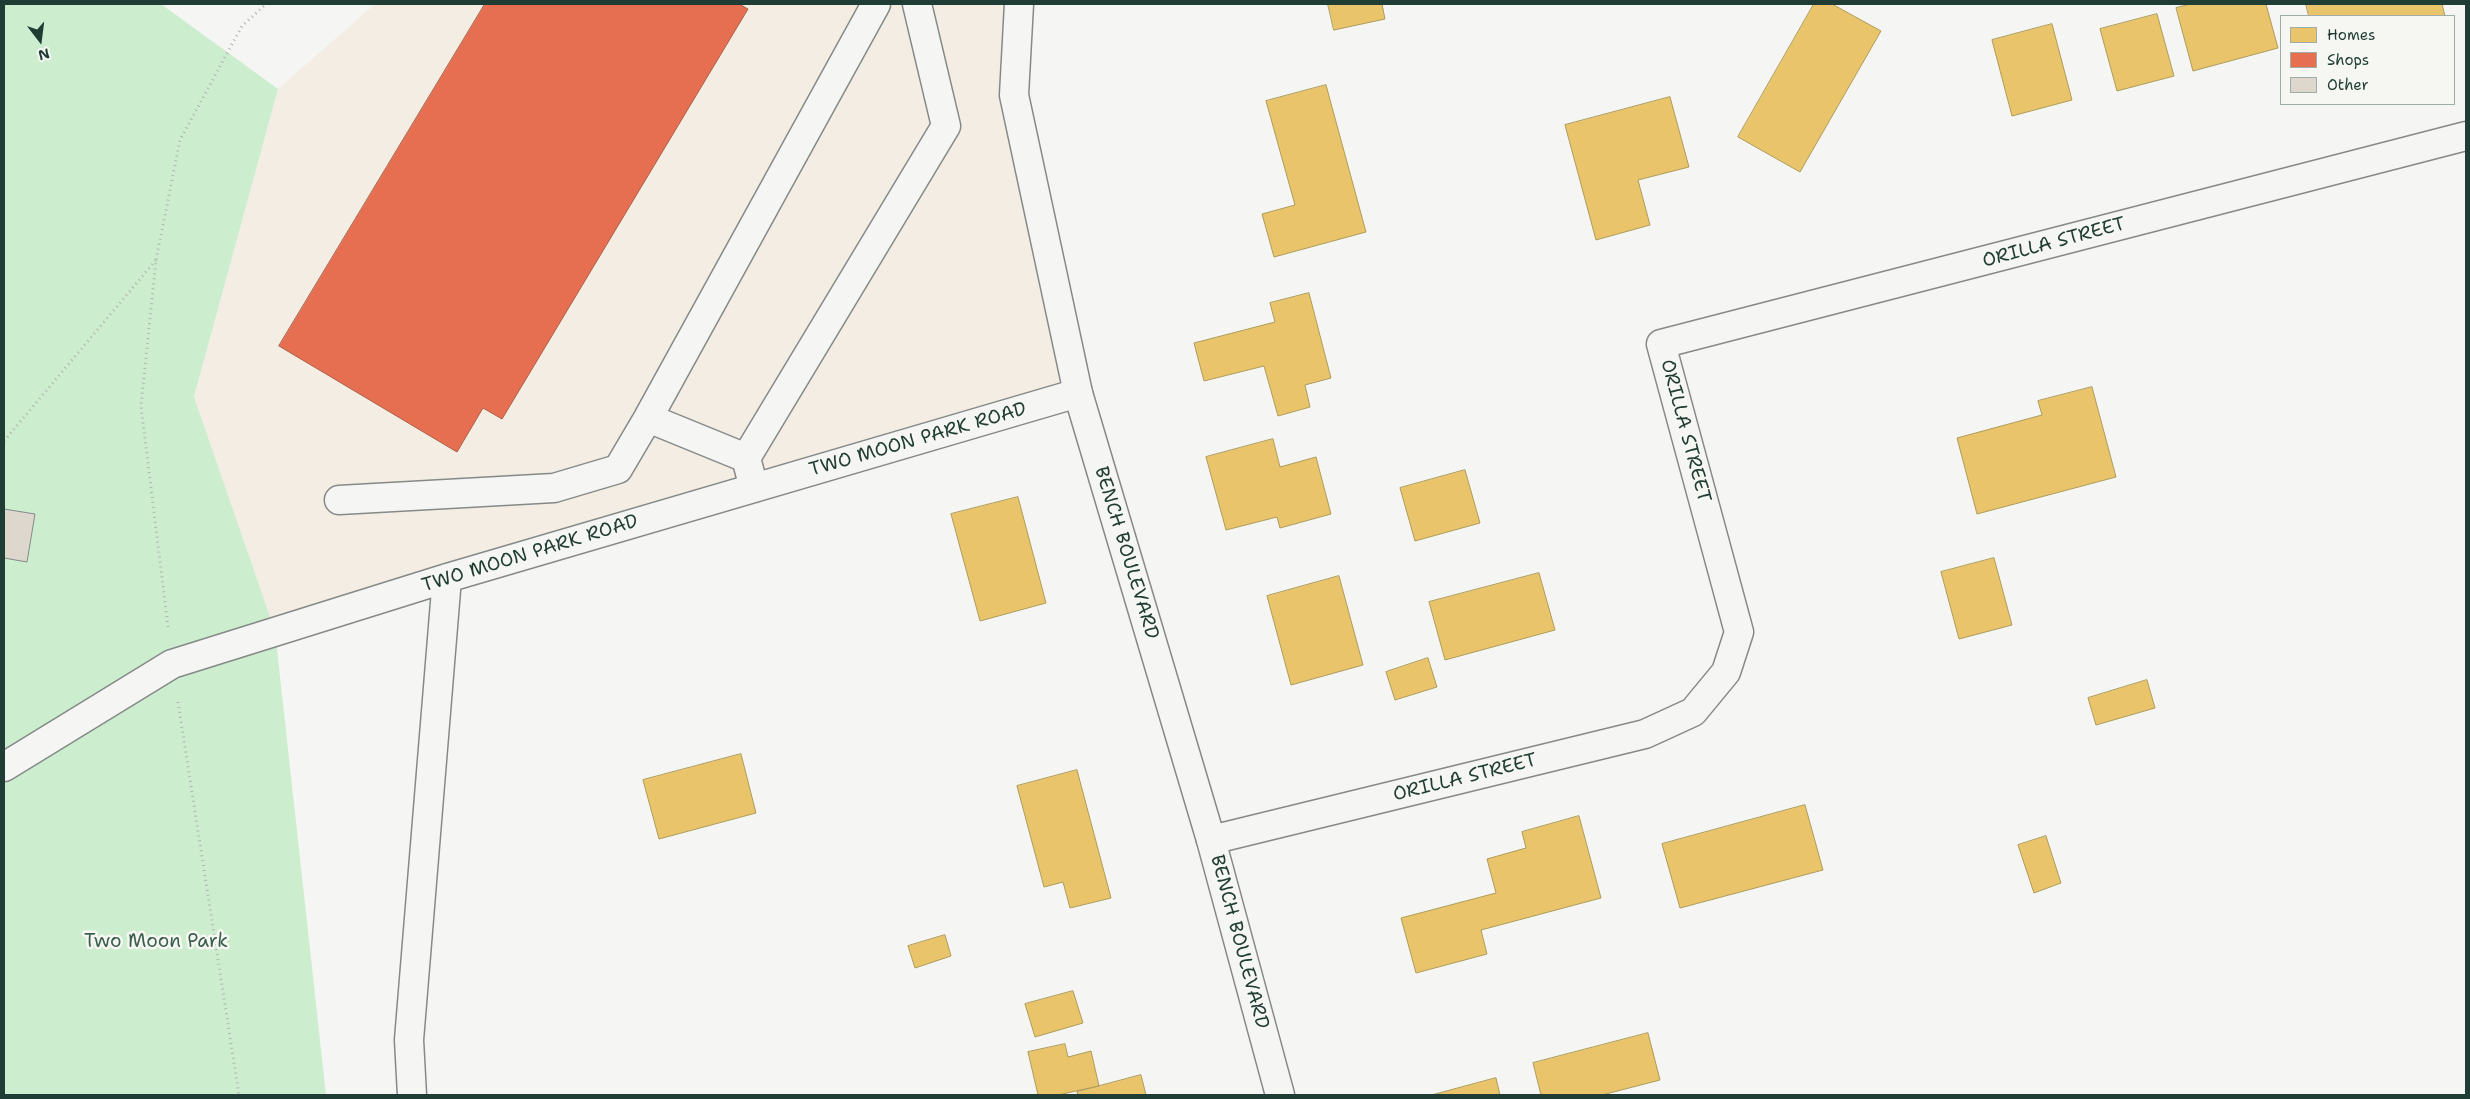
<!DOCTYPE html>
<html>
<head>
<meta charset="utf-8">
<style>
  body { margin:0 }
  #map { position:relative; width:2470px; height:1099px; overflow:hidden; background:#f5f5f3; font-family:"Shantell Sans",sans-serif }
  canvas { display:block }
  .frame { position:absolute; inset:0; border:5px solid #1f3d34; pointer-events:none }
  .legend { position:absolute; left:2280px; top:15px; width:175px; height:90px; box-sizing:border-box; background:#f6f6f2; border:1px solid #a0aca6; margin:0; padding:6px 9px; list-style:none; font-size:15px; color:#1f3d34 }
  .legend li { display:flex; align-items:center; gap:10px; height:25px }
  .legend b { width:25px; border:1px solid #a0aca6 }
  .north { position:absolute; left:15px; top:15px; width:50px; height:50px; -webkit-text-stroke:4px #f6f6f2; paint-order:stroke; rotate:165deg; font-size:14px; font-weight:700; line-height:20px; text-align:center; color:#1f3d34 }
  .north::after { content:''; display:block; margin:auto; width:18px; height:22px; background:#1f3d34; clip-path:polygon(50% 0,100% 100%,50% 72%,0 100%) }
</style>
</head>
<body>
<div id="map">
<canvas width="2470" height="1099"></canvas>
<div class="frame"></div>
<ul class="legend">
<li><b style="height:14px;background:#e9c46a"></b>Homes</li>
<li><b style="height:14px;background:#e76f51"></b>Shops</li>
<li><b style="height:14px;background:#ddd7ce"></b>Other</li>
</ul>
<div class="north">N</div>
</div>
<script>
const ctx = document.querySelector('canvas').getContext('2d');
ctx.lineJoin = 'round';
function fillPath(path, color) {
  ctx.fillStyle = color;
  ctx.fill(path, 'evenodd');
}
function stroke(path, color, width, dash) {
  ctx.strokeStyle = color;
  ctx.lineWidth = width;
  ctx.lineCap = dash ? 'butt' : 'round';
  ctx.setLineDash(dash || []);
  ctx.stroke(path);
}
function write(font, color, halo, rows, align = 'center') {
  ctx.font = font + ' "Shantell Sans",sans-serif';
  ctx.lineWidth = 5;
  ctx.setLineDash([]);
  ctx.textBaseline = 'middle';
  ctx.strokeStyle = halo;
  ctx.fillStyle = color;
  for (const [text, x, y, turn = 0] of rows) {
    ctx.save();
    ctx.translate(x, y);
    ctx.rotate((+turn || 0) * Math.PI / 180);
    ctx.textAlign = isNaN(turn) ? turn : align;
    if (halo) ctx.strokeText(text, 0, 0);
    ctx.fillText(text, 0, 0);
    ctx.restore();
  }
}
fillPath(new Path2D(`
  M375,4H1019L1014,95L1078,393L275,631L194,398L278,89Z`), '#f3ede3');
fillPath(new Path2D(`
  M4,4H161L278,89L194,397L275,631L326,1095H4Z`), '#cceecf');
const homes = new Path2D(`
  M1328,4H1382L1385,19L1334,30Z
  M1814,4H1832L1881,31L1800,172L1738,137Z
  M2191,4H2266L2278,48L2193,71L2176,8Z
  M2306,4H2443H2442L2445,16H2309Z
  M2157,14L2174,76L2117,91L2100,29Z
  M2052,24L2072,100L2012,116L1992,40Z
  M1326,85L1366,232L1274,257L1262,214L1295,205L1266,101Z
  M1670,97L1689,167L1638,180L1650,225L1596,240L1565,125Z
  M1309,293L1331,378L1305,385L1310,407L1278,416L1264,366L1204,381L1194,343L1275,322L1270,303Z
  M2092,387L2116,477L1977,514L1957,438L2042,415L2038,401Z
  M1273,439L1280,467L1316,457L1331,514L1280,528L1277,517L1226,530L1206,457Z
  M1465,470L1480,523L1415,541L1400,488Z
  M1018,497L1046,603L980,621L951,514Z
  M1994,558L2012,625L1959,639L1941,572Z
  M1539,573L1555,630L1445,660L1429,602Z
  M1339,576L1363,665L1291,685L1267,596Z
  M1428,658L1437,687L1395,700L1386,672Z
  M2147,680L2155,708L2096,725L2088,698Z
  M741,754L756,813L659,839L643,780Z
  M1077,770L1111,898L1070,908L1063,882L1044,887L1017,786Z
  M1805,805L1823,870L1680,908L1662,844Z
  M1579,816L1601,898L1481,930L1487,954L1416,973L1401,918L1496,893L1487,859L1526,848L1522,832Z
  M2046,836L2061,883L2034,893L2018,845Z
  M945,935L951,956L915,968L908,946Z
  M1073,991L1083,1023L1035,1037L1025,1004Z
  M1648,1033L1660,1080L1602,1095H1541L1533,1063Z
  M1065,1044L1068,1057L1091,1051L1099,1086L1058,1095H1038L1028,1052Z
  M1141,1075L1146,1095H1078L1077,1092Z
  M1496,1078L1500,1095H1432Z`);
fillPath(homes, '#e9c46a');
stroke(homes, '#ac9c5a', 1);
const shops = new Path2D(`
  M485,4H739L748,9L502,419L483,408L457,452L279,346Z`);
fillPath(shops, '#e76f51');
stroke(shops, '#ab6048', 1);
const building = new Path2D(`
  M4,509L35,514L27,562L4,558Z`);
fillPath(building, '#ddd7ce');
stroke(building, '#858a88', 1);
const minor = new Path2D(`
  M648,418L746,458
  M754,488L746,458L946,126L917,4
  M339,500L554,488L618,469L648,418L876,4
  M4,767L172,664L447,578L1078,393
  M1211,840L1645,734L1693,712L1726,672L1739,632L1661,344L2466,136
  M412,1095L409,1040L447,578`);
const major = new Path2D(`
  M1019,4L1014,95L1078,393L1211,840L1280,1095`);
stroke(minor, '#858a88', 31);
stroke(major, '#858a88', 31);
stroke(new Path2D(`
  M4,441L156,260
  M168,627L141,406L156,260L180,140L242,26L266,4
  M178,702L239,1095`), '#b0b4b2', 3, [1, 4]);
stroke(minor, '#f5f5f3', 28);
stroke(major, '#f5f5f3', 28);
write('19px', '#1f3d34', '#f6f6f2', [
  ["ORILLA STREET",2054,243,-15],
  ["ORILLA STREET",1685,431,75],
  ["TWO MOON PARK ROAD",918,440,-16],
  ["BENCH BOULEVARD",1126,553,73],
  ["TWO MOON PARK ROAD",530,554,-17],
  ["ORILLA STREET",1465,778,-14],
  ["BENCH BOULEVARD",1239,942,75]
]);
write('19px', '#3b5f4d', '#f6f6f2', [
  ["Two Moon Park",156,942]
]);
</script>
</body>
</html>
